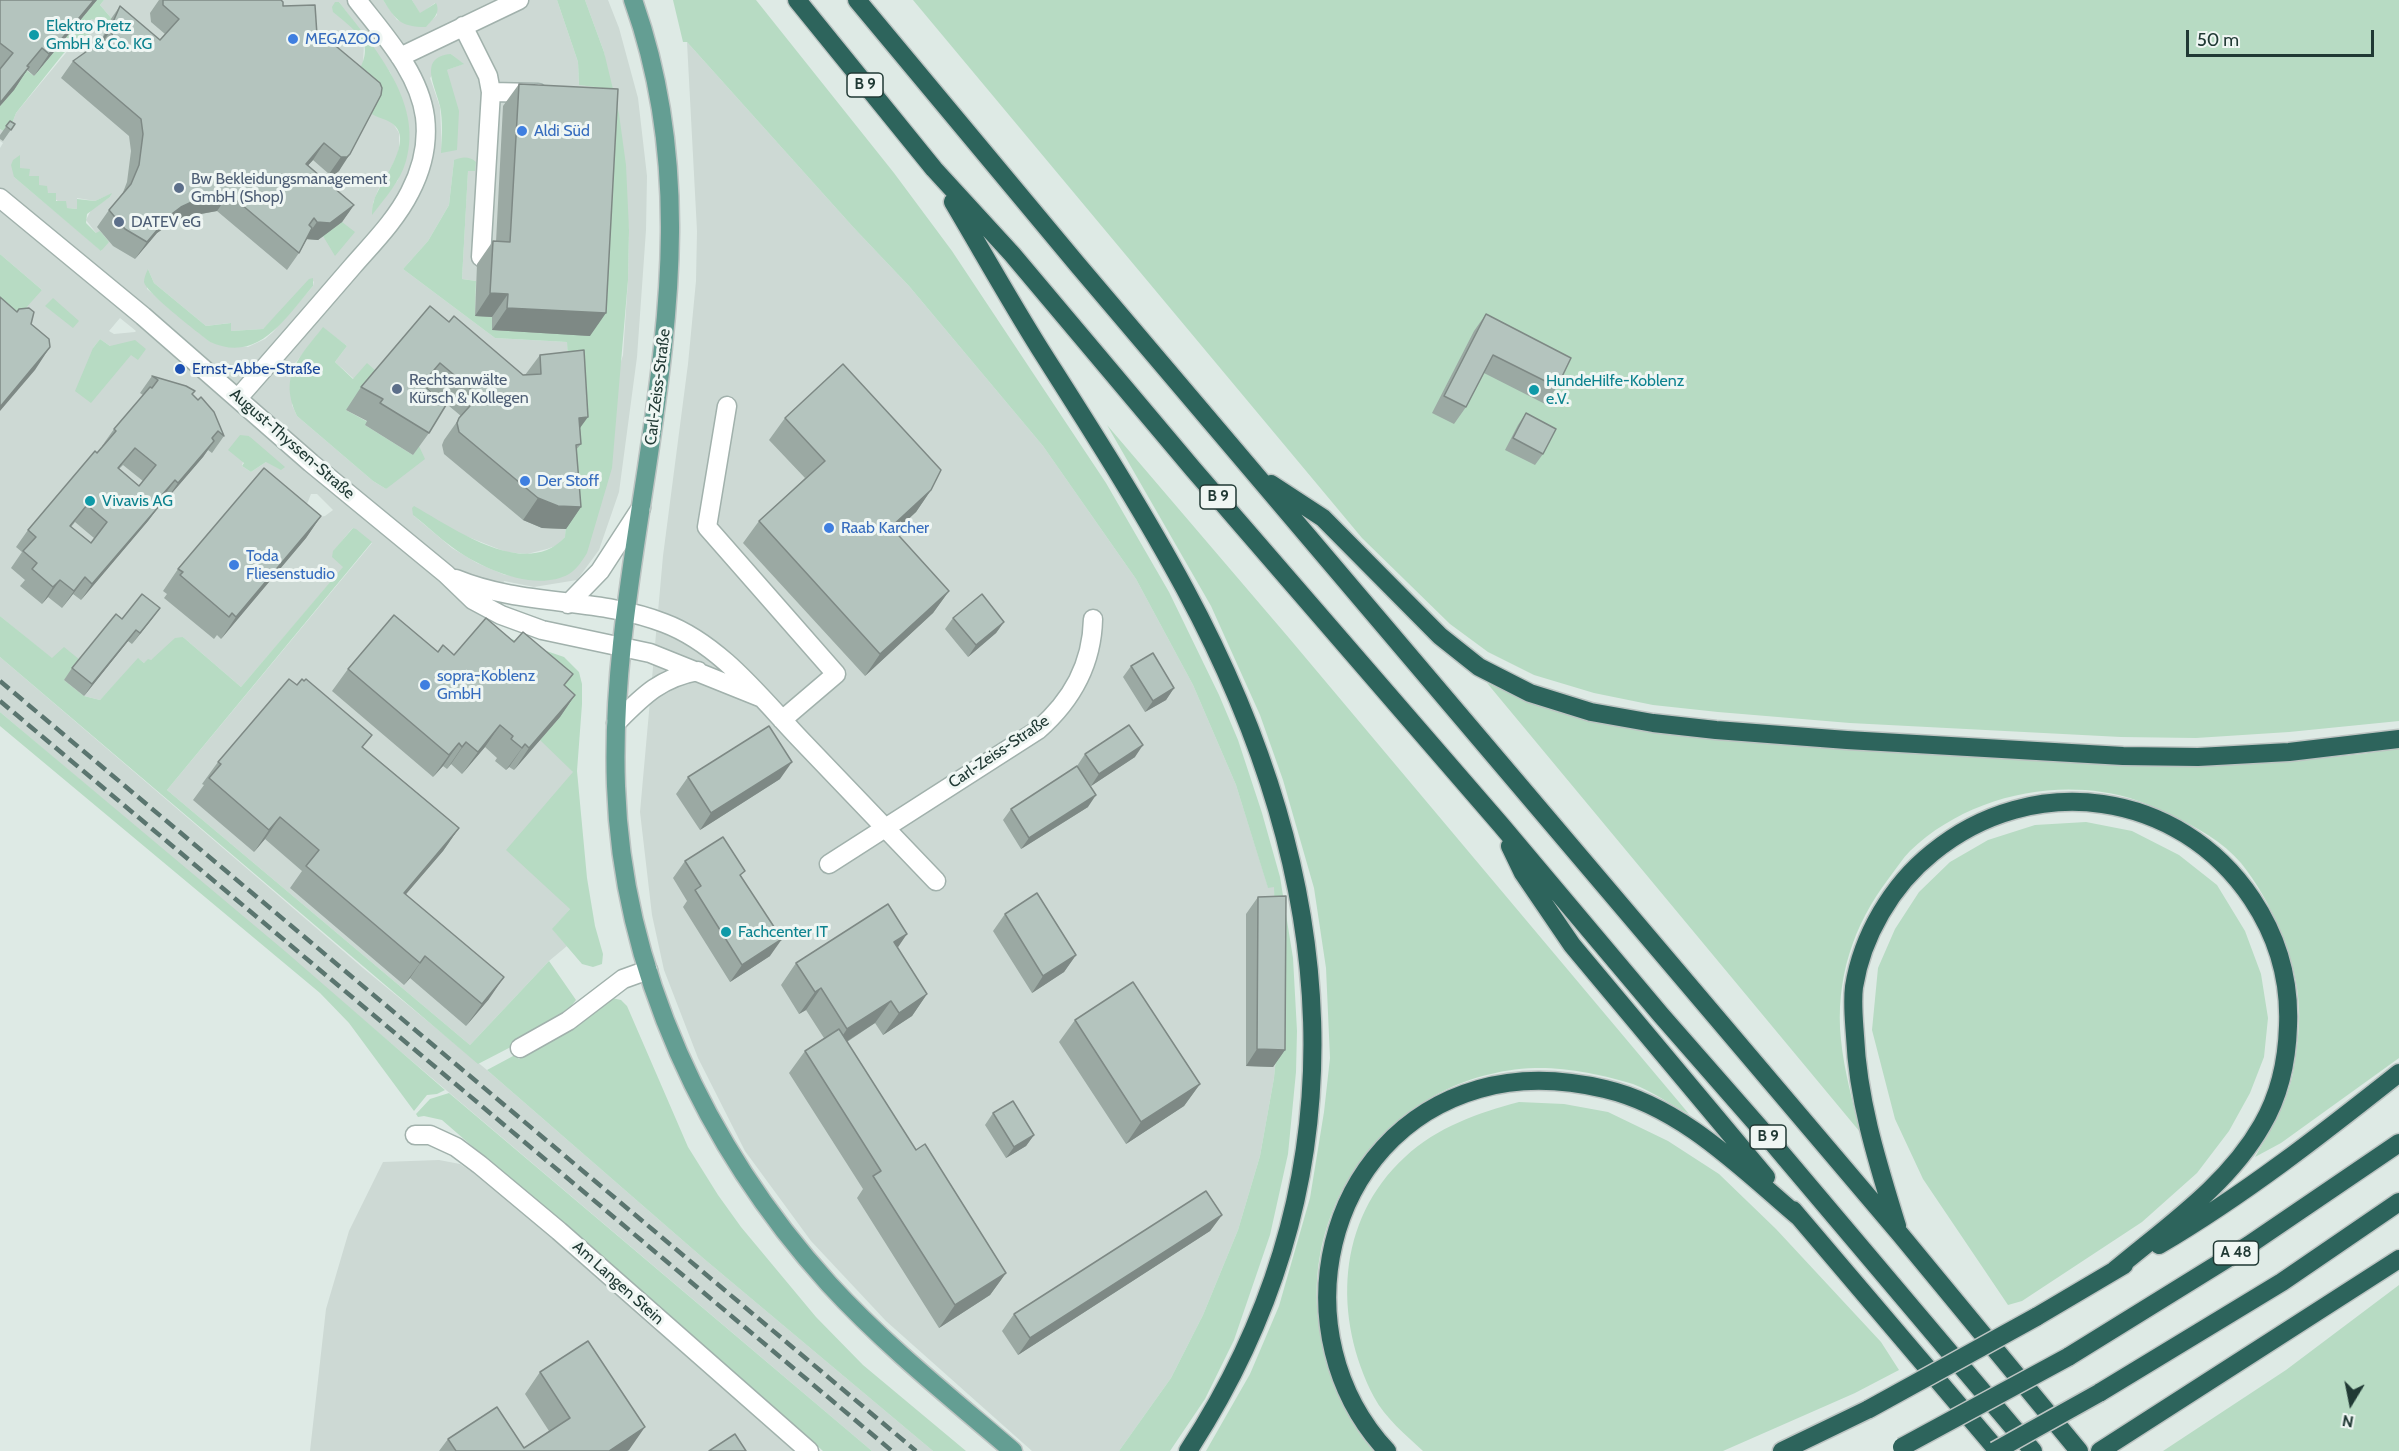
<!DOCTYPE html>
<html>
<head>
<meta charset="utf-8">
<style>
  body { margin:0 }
  #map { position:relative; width:2399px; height:1451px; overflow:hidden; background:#deeae5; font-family:Cabin,sans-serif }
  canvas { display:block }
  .north { position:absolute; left:2321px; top:1373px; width:60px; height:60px; -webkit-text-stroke:4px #eff6f3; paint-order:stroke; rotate:190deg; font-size:16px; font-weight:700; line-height:24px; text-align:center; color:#203934 }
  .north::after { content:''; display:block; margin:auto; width:21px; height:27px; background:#203934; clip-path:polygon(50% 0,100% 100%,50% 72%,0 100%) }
  .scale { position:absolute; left:2186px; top:30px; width:188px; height:27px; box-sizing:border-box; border:3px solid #203934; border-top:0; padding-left:8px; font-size:18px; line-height:21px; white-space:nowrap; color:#203934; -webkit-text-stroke:4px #eff6f3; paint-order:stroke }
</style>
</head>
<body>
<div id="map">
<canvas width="2399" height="1451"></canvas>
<div class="north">N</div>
<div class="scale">50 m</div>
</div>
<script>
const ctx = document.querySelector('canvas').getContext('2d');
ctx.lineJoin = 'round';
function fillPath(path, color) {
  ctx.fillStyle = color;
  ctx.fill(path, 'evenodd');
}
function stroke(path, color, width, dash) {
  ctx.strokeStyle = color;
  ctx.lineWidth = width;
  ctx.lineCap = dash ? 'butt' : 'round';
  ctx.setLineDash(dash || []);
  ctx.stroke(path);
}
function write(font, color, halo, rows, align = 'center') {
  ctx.font = font + ' Cabin,sans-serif';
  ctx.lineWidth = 6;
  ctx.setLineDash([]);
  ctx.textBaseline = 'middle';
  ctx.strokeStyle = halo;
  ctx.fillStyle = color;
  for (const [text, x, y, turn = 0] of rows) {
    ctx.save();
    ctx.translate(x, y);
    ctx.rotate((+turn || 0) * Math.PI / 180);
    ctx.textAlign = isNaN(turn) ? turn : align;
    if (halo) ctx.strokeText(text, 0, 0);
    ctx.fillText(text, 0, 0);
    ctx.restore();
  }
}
fillPath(new Path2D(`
  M104,0H383L397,20L426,26L437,15L435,3L420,14L412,0H557L578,62L579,85L603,87L590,336L492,330L475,316L476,281L462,279L468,170L454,160L449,205L428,241L403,269L495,338L567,342L572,439L565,537L558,545L547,549L527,554L506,552L413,515L452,548L477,563L505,575L556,578L623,355L628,280L629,230L604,52L585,0H608L619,28L638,98L647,176L646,230L637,357L619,492L599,550L577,580L534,587L504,581L485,630L560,717L573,772L570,909L553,929L567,946L549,961L470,1045L167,790L372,543L353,528L350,531L333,552L344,567L241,687L183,637L150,661L144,663L139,659L100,700L84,696L64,680L52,659L0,616V317L42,290L0,254V148L3,143L0,141V129L8,134L16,113L79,37L91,18L108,23L112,19L100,5ZM335,2H339L390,72L407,115L398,180L372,214L373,203L378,190L397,157L399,148V133L394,125L351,86L363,65L364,42ZM451,54L463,64L447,70L442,153L440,107L430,78ZM19,156L20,169L66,208L77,209V198L95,201L111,194L110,197L91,210L86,220L96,233L102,251L14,177ZM148,269L154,283L206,326L230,323L231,331L263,329L314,281L313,286L273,332L265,339L248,347L210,342L147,289ZM120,318L136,331L135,332L114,334L109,331ZM323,328L347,346L335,362L354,379L346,410L368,421L365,425L413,455L386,489L373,481L297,416L292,405L293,366ZM100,339L110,346L146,349L131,354L93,348ZM249,436L266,462L251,472L242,466ZM311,494H317L333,510L325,516L319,517L308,508L307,504Z
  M687,42L854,228L909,286L1043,446L1136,579L1193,685L1236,785L1268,887H1274L1277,1047L1274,1078L1260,1156L1238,1230L1203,1315L1171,1378L1119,1451H1032L886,1321L811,1241L745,1151L698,1058L664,970L652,915L640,812L663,556L688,364L696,281L697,231Z
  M0,657L363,968L487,1070L703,1258L933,1451H872L0,712Z
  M439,1160L460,1164L509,1197L800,1451H310L326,1309L349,1231L383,1162Z`), '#cdd9d4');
fillPath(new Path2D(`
  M97,0H104L100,5L112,19L108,23L91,19L89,35L79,37L63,54L16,113L8,134L0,129V106L26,70L34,76Z
  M383,0H412L420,13L436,3C441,13 433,19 426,27C400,27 396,20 383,0Z
  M557,0H585L604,52L619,114L626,165L629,230L628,280L612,468L587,553C582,561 577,569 569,574C535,593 480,568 452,547C438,537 426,525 413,515L412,508L414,506C452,527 525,581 565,537L572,439L567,342L495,338L403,269L428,241L449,205L454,160C462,157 469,156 476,162L475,171H468L462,279L476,281L475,315L492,317V330L590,335L603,88L579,85L578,62Z
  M673,0H756L894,173L952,251L1106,483L1169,592L1219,695L1238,740L1262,813L1280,877L1293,958L1297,1031L1296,1072L1288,1154L1270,1235L1234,1340L1205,1399L1170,1451H1119L1171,1378L1203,1315L1238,1230L1260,1156L1274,1078L1277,1047L1274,887L1268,888L1236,785L1193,685L1136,579L1043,446L909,286L854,228L687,42H683Z
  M913,0H2399V721L2289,732L2196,738L2121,737L1850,723L1718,712L1653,705L1594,693L1534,675L1488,652L1450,624L1362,538Z
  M335,2H339C372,45 424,101 406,161C400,182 385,198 372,215C372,210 372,206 374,201C379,183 414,142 394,125C388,119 376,118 369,112C362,106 356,94 350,86C376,46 367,40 333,12L332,7Z
  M451,54L464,64L447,70L459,111L457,150L441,153C442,138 443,121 440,106C436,87 417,57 451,54Z
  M20,155V168L30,169L29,176H39V185L47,186L48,193H56V201H66L67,208L77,209V199L95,201L112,193L110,197L87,214L86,223L96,233L100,231L109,242L101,251L14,177L11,165L13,160Z
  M342,222L355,232L335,256L323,236Z
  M0,254L42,290L15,320L0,317Z
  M148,269L154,283L206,326L231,323V331L263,329L309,279L313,278V286C285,318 259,364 210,342C199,333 146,293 144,282C144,278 146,273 148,269Z
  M53,298L79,321L73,328L45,306Z
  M323,327L347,346L335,362L353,379L367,363L377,372L346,410L368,422L365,425L413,455L419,446L425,459L386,489L373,481L297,416C278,376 299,358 323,327Z
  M100,339L110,346L135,340L146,349L138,360L131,355L91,403L75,391L93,348Z
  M1107,425L1289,638L1689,1114C1671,1105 1652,1091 1633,1084C1605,1075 1564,1067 1535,1068C1390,1073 1285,1215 1326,1355C1335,1389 1349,1425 1374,1451H1206L1250,1374L1279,1306L1310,1198L1324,1112L1330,1058L1326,968L1314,888L1283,780L1260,715L1211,606Z
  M240,435L249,436L285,467L281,470L266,462L251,472L242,466L244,463L228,450Z
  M353,528L356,529L372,542L167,790L470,1045L549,961L576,1000L559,1022L478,1064L0,657V616L52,658L64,647L80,660L64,680L84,696L100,700L138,658L144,663L148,659L151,660L175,638L183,637L241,687L343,567L332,557L333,551Z
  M485,630L564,657L579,672L582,684V704L577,771L587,878L595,926L603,954L602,964L593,967L582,964L552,929L570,909L506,850L573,772L540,740L560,717Z
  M1487,683L1532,702L1746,740L1954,756L2182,767L2284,762L2362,754L2399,748V1058L2281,1143L2255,1157C2271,1129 2289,1100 2294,1067C2297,1048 2300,1027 2299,1008C2298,962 2270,898 2241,863C2223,842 2197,827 2172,816C2151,805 2127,795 2102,792C2035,782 1960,803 1910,851C1902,859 1896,869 1889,878C1853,925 1835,980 1841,1040C1844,1071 1853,1102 1860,1132Z
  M0,712L286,952L445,1090L437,1094L427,1095L414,1111L349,1023L320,993L0,726Z
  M2086,822L2132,831L2179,855L2217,885L2245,931L2261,974L2268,1018L2264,1057L2250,1093L2229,1131L2197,1173L2142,1222L2022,1301L2008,1305L1923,1179L1895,1119L1872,1030L1878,968L1895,929L1919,892L1950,862L1988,840L2035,825Z
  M612,998L621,1000L627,1006L688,1147L718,1195L741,1227L816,1317L863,1365L966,1451H933L703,1258L487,1070L515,1055L519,1059Z
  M449,1093L872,1451H823L442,1120L424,1116L418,1117L416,1114L430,1099Z
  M1519,1102L1564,1104L1608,1112L1668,1141L1719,1174L1776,1229L1881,1342L1899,1370L1855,1393L1723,1451H1423C1406,1435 1385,1418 1374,1397C1333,1318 1336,1220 1405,1157C1437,1127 1478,1113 1519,1102Z
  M2399,1285V1451H2163L2286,1370Z`), '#b7dbc3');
const minor = new Path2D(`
  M463,26L488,76L491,92L538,93
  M400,57L519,0
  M0,198L143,316L311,463L446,574L473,600L501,615L542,630L650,653L762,698
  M481,257L491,92
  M238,398C276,355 314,311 352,267C372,244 396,220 410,192C422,169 428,142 425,117C419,72 383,34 357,0
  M727,406L707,527L836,674L782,720
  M456,579C524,607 598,597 664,623C720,644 761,698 801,740C846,787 891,834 936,881
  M568,604L600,571L641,508
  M616,723C643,696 660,678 698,671
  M829,864L1038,730C1072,700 1092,665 1093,619
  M520,1048L568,1021L623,979L648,970
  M415,1135H430L456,1147L480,1165L559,1231L809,1451`);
const major = new Path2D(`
  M633,0C689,156 671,307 647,467C631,572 612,679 616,786C622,970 706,1148 829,1284C885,1345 950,1397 1013,1451`);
const highway = new Path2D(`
  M797,0L934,169L1012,254L1193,469L1501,825L1661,1015L1760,1128L2033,1451
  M857,0L1077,264L1900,1234L2079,1451
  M953,202C982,251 1010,301 1040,349C1090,428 1141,507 1185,589C1338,873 1370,1172 1188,1451
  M1271,484L1323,518L1440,636L1479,667L1530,693L1591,712L1653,723L1716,730L1847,740L2123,756L2198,757L2289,752L2399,739
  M1510,846L1523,873L1572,945L1766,1177
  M1793,1210L1998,1451
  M1897,1226C1878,1164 1858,1102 1855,1036C1854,1021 1852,1003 1854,987C1862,936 1892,885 1932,853C2033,770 2179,790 2252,899C2278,938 2290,980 2288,1026C2287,1060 2279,1096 2262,1125C2228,1185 2166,1227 2115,1270
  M2159,1245C2244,1195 2322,1134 2399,1073
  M2036,1317L2124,1265
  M2068,1357L2249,1245L2399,1143
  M2099,1393L2282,1282L2399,1202
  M1387,1451C1279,1335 1322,1134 1479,1089C1520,1077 1563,1079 1605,1089C1682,1107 1741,1168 1800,1218
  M1782,1451L1869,1409
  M2100,1451L2399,1259`);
stroke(minor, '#a1b1ac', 21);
stroke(major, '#bcc4c2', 21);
stroke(highway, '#bcc4c2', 21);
stroke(minor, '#fff', 18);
stroke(major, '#649e93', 18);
stroke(highway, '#2d645c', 18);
stroke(new Path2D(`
  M0,681L916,1451
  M0,701L892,1451`), '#5a756f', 4.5, [12, 6]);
const highwayBridge = new Path2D(`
  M1869,1409L2036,1317
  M1902,1447L2068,1357
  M1995,1451L2099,1393`);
stroke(highwayBridge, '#bcc4c2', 21, []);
stroke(highwayBridge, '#2d645c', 18);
fillPath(new Path2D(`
  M0,0H97L34,76L27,70L14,90L0,106Z
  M159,0H281L283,6L317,35L380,83L339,171L335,174H329L313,160L308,165L354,205L342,222L318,240L307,239L299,253L287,270L217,211L184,217L170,224L157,233L135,259L113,246L97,227L109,210L122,195L127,182L131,151L129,136L61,78L73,61L101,48L104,40L102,39L108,23L120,6L160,40L165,34L151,22L150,13Z
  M519,84L590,336L492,330V317L475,316L477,264L493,241L496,242L503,106Z
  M10,121L15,124L3,141L0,139V135Z
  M1486,314L1557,387L1545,404L1484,373L1466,407L1454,424L1432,413L1474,331Z
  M449,322L523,375H525L540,355L580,429L581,444L576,450L581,507L566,529L542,528L523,520L444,454L442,445L444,440L461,416L424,385L429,433L413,455L365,425L367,421L346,410L361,387Z
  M152,376L192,395L224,436L212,453L208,450L203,457L166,500L163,497L158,503L160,505L148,521L81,600L73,594L62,608L48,597L42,604L20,586L25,580L11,568L22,552L16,547L28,530L103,446H102L114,429L143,395L140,393ZM123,465L143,481L139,486L119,469ZM75,522L94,538L91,543L71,527Z
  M1526,413L1543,454L1535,465L1505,450L1518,425Z
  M785,418L931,490L916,512L895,532L949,591L933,613L865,676L743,543L759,521L805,478L769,440Z
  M321,516L306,538L221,639L217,635L214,639L164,598L167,594L163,591L178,569Z
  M160,608L132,644L128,641L84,696L64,680L72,668L122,619Z
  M953,618L1004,622L996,633L968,657L945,629Z
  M454,655L565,686L575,695L560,717L514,770L509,767L506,770L495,761L497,758L485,747L462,774L451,764L447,769L443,766L433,777L332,691L348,669Z
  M1131,666L1174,688L1166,700L1145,712L1123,677Z
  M363,747L459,828L443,851L406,894L489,999L466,1026L410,978L404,985L290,888L302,871L265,839L254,852L193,800L204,785L202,784L218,762Z
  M1085,754L1135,757L1091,786L1077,766Z
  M688,777L780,779L700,830L676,794Z
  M1088,807L1021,849L1003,820L1011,809Z
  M685,861L741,876L770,956L730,982L683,907L687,901L673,878Z
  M1258,897L1285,1050L1273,1067L1246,1066V914Z
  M1005,914L1076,955L1064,972L1032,993L993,931Z
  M897,948L927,994L912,1016L883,1035L875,1023L847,1042L916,1150L1006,1273L990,1295L939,1328L857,1198L863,1189L789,1073L805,1051L824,1038L806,1010L799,1014L781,985L796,963Z
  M1075,1020L1200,1084L1184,1106L1126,1144L1059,1042Z
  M993,1113L1034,1135L1026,1146L1006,1158L985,1125Z
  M1222,1215L1210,1231L1018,1355L1002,1331L1014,1314Z
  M540,1372L629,1450L627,1451H439L448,1439L524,1448L549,1431L525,1394Z`), '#9ba9a3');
fillPath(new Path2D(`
  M94,0H97L34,76L49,54Z
  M113,22L116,23L104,40L102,39Z
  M29,67L14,90L0,106V103Z
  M324,143L313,160L294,181L306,164Z
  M350,154L339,171L335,174H329L341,157Z
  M229,194L217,211L184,217L170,224L157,233L135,259L147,242L169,216L181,207L196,200Z
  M354,205L342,222L318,240L305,239L317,222Z
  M490,293L508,294L492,317L475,316Z
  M507,308L606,313L590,336L492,330Z
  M50,347L35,370L0,411V407Z
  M440,363L424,385L422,384Z
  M588,417L572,439L579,418Z
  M214,441L203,457L166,500L178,483Z
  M175,480L163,497L145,519L156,502Z
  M931,490L916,512L875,549L891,527Z
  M538,498L581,507L566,529L542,528L523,520Z
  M160,505L148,521L81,600L92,584Z
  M321,516L306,538L221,639L236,617Z
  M85,577L73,594L62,608L74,591Z
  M60,580L48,597L42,604L53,587Z
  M949,591L933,613L865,676L880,654Z
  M160,608L152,619L132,644L140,633Z
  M1004,622L996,633L968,657L976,645Z
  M136,630L128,641L84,696L92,684Z
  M1174,688L1166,700L1145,712L1153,701Z
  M575,695L560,717L514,770L529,748Z
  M500,725L485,747L462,774L478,752Z
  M466,742L451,764L447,769L462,747Z
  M459,743L443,766L433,777L449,755Z
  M525,744L509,767L506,770L522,748Z
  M1143,745L1135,757L1091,786L1099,774Z
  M792,762L780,779L700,830L711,813Z
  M1096,795L1088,807L1021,849L1029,838Z
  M280,817L265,839L254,852L269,830Z
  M459,828L443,851L388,915L404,893Z
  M907,934L892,956L894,942Z
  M782,939L770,956L730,982L742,965Z
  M1076,955L1064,972L1032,993L1043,976Z
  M425,956L410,978L404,985L420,963Z
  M504,977L489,999L466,1026L482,1004Z
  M821,988L806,1010L799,1014L815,992Z
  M927,994L912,1016L883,1035L899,1013Z
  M891,1001L875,1023L832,1051L847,1029Z
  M1257,1049L1285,1050L1273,1067L1246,1066Z
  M1200,1084L1184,1106L1126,1144L1141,1122Z
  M1034,1135L1026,1146L1006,1158L1014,1147Z
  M1222,1215L1210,1231L1018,1355L1030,1338Z
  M1006,1273L990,1295L939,1328L955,1305Z
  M645,1427L629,1450L627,1451H609Z`), '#7e8985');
const building = new Path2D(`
  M0,0H94L49,54L42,48L27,66L29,67L0,103V69L13,53L0,43Z
  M163,0H281L283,2V6L315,5L317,35L325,37L380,83L382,88L381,95L350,154L347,157H341L324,143L306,164L354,205L330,223L317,222L314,218L309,225L312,228L299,253L229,194L196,200L181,207L169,216L147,242L125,229L109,210L131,184L139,165L143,134L141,119L73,61L97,44L104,50L113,40L112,33L116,23L113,22L120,6L160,40L179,19L163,5Z
  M519,84L618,89L606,313L507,308L508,294L490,293L493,241L510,242Z
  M10,121L15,124L11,130L6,126Z
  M0,297L17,312L19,309L29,308L34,312L31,324L49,339L50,347L0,407Z
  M430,306L449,322L454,316L523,375L541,374L540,355L584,350L588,417L579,418L581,444L576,445L581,507L558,506L538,498L459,432L457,423L459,418L479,396L440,363L422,384L446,405L429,433L380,403L383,399L361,387Z
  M1486,314L1571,358L1557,387L1493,355L1466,407L1444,396Z
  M843,364L941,470L931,490L891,527L949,591L880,654L759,521L825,461L785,418Z
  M152,376L186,386L195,391L192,394L198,400L201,397L214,412L224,436L218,431L212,438L214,441L178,483L175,480L156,502L160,505L92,584L85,577L74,591L60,580L53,587L32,569L37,563L23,551L36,537L28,530L95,451L97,453L116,431L114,429L150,387L152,388L158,380ZM135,448L156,465L139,486L118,468ZM87,505L107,522L91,543L70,526Z
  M1526,413L1556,429L1543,454L1513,438Z
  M264,468L321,516L236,617L232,613L229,617L180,575L183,572L178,569Z
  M142,594L160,608L140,633L136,630L92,684L72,668L116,614L122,619Z
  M982,594L1004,622L976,645L953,618Z
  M394,615L438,652L443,645L454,655L486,618L514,642L523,632L573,674L564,685L575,695L529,748L525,744L522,748L511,739L513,736L500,725L478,752L466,742L462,747L459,743L449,755L348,669Z
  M1153,653L1174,688L1153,701L1131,666Z
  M289,679L297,685L302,679L304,681L306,679L372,735L362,747L459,828L404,893L504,977L482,1004L425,956L420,963L306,866L319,850L280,817L269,830L209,778L221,764L218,762Z
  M1129,725L1143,745L1099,774L1085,754Z
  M769,726L792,762L711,813L688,777Z
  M1077,766L1096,795L1029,838L1011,809Z
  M723,837L745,871L740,875L782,939L742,965L695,890L701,886L685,861Z
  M1037,893L1076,955L1043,976L1005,914Z
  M1286,896L1285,1050L1257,1049L1258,897Z
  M888,904L907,934L894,942L927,994L899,1013L891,1001L847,1029L821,988L815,992L796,963Z
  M1133,982L1200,1084L1141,1122L1075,1020Z
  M839,1029L916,1150L925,1144L1006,1273L955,1305L873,1176L881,1171L805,1051Z
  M1013,1101L1034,1135L1014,1147L993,1113Z
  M1206,1191L1222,1215L1030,1338L1014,1314Z
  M588,1341L645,1427L609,1451H456L448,1439L497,1407L524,1448L570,1418L540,1372Z
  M735,1434L746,1451H709Z`);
fillPath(building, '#b4c4be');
stroke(building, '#7e8985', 1.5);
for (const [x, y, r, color] of [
  [34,35,6,"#0f9aa8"],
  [293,39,6,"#3f7fe0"],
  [522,131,6,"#3f7fe0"],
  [179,188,6,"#5c6f8a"],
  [119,222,6,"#5c6f8a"],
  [180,369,6,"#1a4fb4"],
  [397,389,6,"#5c6f8a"],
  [1534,390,6,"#0f9aa8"],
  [525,481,6,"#3f7fe0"],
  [90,501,6,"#0f9aa8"],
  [829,528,6,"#3f7fe0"],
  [234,565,6,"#3f7fe0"],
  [425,685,6,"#3f7fe0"],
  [726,932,6,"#0f9aa8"]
]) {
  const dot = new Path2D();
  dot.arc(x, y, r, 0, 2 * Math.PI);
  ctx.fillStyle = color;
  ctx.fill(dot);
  stroke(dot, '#eff6f3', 2);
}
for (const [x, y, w] of [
  [865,85,36],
  [1218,497,36],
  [1768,1137,36],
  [2236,1253,45]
]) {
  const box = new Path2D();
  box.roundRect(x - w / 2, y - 12, w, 24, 4.5);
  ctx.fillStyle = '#eff6f3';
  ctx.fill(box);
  stroke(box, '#203934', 1.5);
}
write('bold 15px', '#203934', null, [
  ["B 9",865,85],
  ["B 9",1218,497],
  ["B 9",1768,1137],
  ["A 48",2236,1253]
]);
write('16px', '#0d838f', '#eff6f3', [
  ["Elektro Pretz",46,26],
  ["GmbH & Co. KG",46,44],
  ["HundeHilfe-Koblenz",1546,381],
  ["e.V.",1546,399],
  ["Vivavis AG",102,501],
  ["Fachcenter IT",738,932]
], 'left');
write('16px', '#366cbe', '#eff6f3', [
  ["MEGAZOO",305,39],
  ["Aldi Süd",534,131],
  ["Der Stoff",537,481],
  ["Raab Karcher",841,528],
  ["Toda",246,556],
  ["Fliesenstudio",246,574],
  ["sopra-Koblenz",437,676],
  ["GmbH",437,694]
], 'left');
write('16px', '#4e5e75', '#eff6f3', [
  ["Bw Bekleidungsmanagement",191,179],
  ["GmbH (Shop)",191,197],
  ["DATEV eG",131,222],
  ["Rechtsanwälte",409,380],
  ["Kürsch & Kollegen",409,398]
], 'left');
write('16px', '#164399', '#eff6f3', [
  ["Ernst-Abbe-Straße",192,369]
], 'left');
write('16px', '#203934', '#eff6f3', [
  ["Carl-Zeiss-Straße",658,387,-83],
  ["August-Thyssen-Straße",292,444,41],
  ["Carl-Zeiss-Straße",999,752,-34],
  ["Am Langen Stein",618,1283,42]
]);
</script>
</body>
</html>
